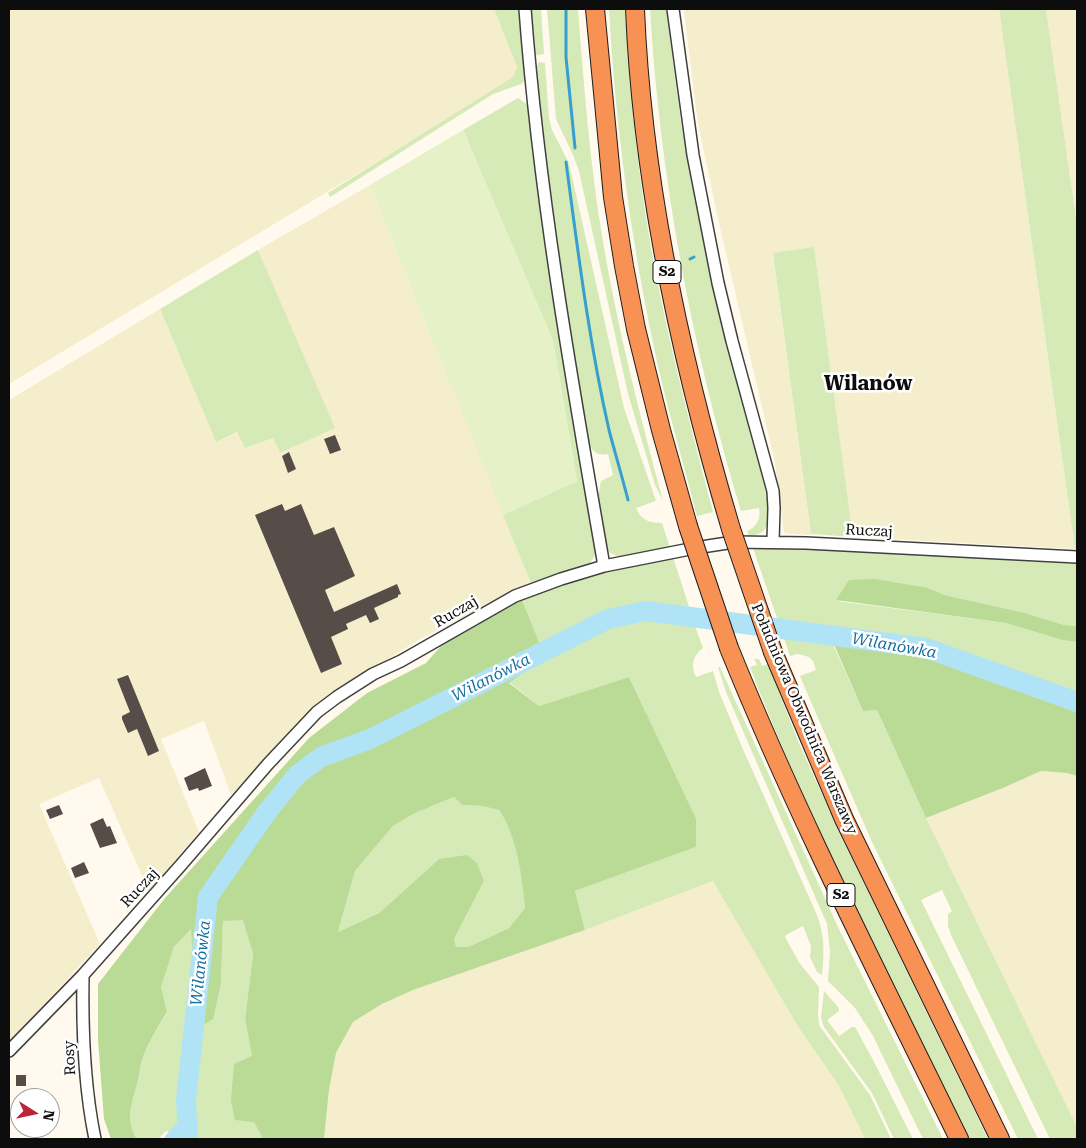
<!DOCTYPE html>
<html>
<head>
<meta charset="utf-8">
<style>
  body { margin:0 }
  #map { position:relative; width:1086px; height:1148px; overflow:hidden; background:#fffaed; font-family:"Roboto Serif",serif }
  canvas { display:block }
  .frame { position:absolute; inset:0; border:10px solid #0d0d0d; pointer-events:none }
  .north { position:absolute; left:10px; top:1088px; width:50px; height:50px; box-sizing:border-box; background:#fff; border:1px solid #9e9e9e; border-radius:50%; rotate:100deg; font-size:14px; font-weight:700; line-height:20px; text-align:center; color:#0d0d0d }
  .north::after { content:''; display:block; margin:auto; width:18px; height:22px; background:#c02337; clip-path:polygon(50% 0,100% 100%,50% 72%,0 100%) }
</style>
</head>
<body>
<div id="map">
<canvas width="1086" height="1148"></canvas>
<div class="frame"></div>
<div class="north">N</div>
</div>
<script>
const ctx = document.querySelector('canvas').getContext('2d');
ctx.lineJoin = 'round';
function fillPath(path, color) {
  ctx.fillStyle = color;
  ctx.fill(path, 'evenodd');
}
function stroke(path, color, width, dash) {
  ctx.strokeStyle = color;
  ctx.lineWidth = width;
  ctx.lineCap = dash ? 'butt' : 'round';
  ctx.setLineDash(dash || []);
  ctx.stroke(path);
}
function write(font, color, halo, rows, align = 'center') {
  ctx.font = font + ' "Roboto Serif",serif';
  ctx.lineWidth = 5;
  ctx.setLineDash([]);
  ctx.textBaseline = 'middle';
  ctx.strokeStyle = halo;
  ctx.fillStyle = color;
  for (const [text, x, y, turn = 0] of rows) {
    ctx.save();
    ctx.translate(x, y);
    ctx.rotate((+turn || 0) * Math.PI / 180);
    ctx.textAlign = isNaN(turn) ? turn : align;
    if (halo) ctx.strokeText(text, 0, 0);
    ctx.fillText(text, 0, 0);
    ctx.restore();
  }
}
fillPath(new Path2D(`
  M9,9H494L517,67L513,77L443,122L9,384Z
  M685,9H999L1075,549L853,537L814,248L773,254L811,535L784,533L775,463L718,219L698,123L684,12Z
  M1046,9H1077V225Z
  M370,185L531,583L422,638L324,698L275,751L231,795L204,721L161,739L199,832L149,892L99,778L39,804L100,944L9,1042V400L160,309L216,442L238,432L245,448L273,438L280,453L334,428L258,250Z
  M1041,771L1067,773L1077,776V1127L926,818L1003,788Z
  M713,881L759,955L799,1028L839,1086L865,1139H324L329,1090L336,1053L353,1022L382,1004L413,990L585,930Z`), '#f5eecd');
fillPath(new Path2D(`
  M494,9H518L525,73L524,81L521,84L493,94L330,197L328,193L513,77L517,67Z
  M528,9H541L544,54L533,56Z
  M547,9H578C584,87 590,165 603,242C618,330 640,416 663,501L655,485L628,394L579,171L573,155L556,119Z
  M609,9H625C629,72 634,135 643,197C658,304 686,408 713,512L697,516C682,458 665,401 653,343C630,233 615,121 609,9Z
  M650,9H666L681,123L693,187L720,314L767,489C769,509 776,534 749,536L747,531C757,527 761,518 759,508L741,511C692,349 660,178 650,9Z
  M999,9H1046L1077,225V549H1075Z
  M539,62L545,63L549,118L552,130L569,163L624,408L656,501L636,508C641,520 649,523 662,523L670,548L619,557L608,552L607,547L598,497L601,481L613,475L608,454C598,456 592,452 589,443L556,244L534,67L537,66Z
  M518,98L528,105L529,110L596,549L595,555L590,563L531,583L503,515L577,481L553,341L463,130Z
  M814,247L853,537L811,534L773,253Z
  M258,250L335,428L280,453L273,438L245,448L237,432L216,442L160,309Z
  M752,545L1077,564V626L1064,625L1025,613L945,595L928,588L837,601L1006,623L1062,640L1077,642V697L900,638L828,631L778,621Z
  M673,557L691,613C670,610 651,607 630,609C601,613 567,635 541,648L522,600L603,571Z
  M638,618L694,623L703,648C693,656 690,665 696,677L713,671L719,692L742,747L817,915C825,937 824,952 822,975L817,972L810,957L811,946L803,926L786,935L785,937L800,964L819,987L818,1014L819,1025L870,1095L891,1139H865L839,1086L799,1028L713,881L585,930L575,891L696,847L645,711L629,677L539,706L509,682L545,657L617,622Z
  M782,633L830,638L863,711L877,710L926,818L1077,1127V1139H1050L951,935L948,926V914L952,911L942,890L921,900L1038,1139H1018L872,842L808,695L800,676L816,670L813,661L809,657L798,654L790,656Z
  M754,659H759L762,666L768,664L798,741L837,828L988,1139H969C931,1062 893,985 856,907C818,828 781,749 750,667L757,665Z
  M718,667H720L838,927L943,1139H923L873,1036L855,1008L828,981L830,952L827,924L726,692Z
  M454,797L462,805L482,806L499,810C518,837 522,875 525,908L509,928L468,947H456L454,939L484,881L439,859L379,913L338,932L355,871L393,826L413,814Z
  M243,919L253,954L245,1019L252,1056L254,1122L263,1139H173L172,1133L166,1131L158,1139H137C124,1120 133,1100 138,1080C140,1072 140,1064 143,1057C149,1041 158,1027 167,1013L161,987L174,947L191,929L193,988L221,983L223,921Z
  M824,991L839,1008V1011L827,1020L839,1036L852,1027H855L872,1058L913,1139H894L872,1093L824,1027L821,1018Z`), '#d5eab6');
fillPath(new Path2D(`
  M875,579L928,588L945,595L1025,613L1064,625L1077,626V642L1062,640L1006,623L836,600L849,580Z
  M522,600L545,657L509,683L539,706L629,677L696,819V847L575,891L585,930L413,990L382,1004L353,1022L336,1053L329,1090L324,1139H263L254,1122L235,1120L231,1100L234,1064L252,1056L245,1019L253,954L243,920L223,921L221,983L213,1019L203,1025L193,988L191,929L174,947L161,987L167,1012C158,1027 149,1041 143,1057C140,1064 140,1072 138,1080C133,1100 124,1120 137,1139H111L104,1119L98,1040V984L165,898L309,738L367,693L426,663L441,646ZM454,797L462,805L482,806L499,810C517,836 522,876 525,908L509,928L468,947H456L454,939L484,881L477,863L467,855L439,859L379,913L338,932L355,871L393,826L413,814Z
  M828,631L900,638L1077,697V776L1067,773L1041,771L1003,788L926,818L877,710L863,711Z`), '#badb95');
fillPath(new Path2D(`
  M463,130L553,341L577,481L503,515L370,185Z`), '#e6f1c8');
stroke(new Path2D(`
  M566,9V57L575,148
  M566,162C578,252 589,342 609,430C615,453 622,476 628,500
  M690,259L694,257`), '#379fd0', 3);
stroke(new Path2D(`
  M170,1139L186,1121`), '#b1e3f7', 11);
stroke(new Path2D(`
  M188,1139L186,1100L208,897L267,812L297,775L321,757L370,739L608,619L646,611L926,648L1077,702`), '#b1e3f7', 20);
fillPath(new Path2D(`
  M335,435L341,450L330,454L324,439Z
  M289,452L296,469L288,473L282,456Z
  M282,504L285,511L301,504L314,535L334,527L355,576L325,590L334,612L397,584L401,594L398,595V597L374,608L379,619L370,623L366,615L346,624L348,629L331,637L342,664L321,673L255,515Z
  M128,675L159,751L148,756L137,729L128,733L122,719V716L130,712L117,679Z
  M205,768L212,786L199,791L198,788L189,791L184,778Z
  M59,805L63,814L50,819L46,810Z
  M103,818L107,827L110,826L117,843L100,848L90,824Z
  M84,862L89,873L75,878L71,868Z
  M16,1075H26V1086H16Z`), '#564d49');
const minor = new Path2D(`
  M525,9C539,196 572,382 604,566
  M673,9L693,155L718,283L732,341L773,491L774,508L773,541
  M83,975C82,1030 84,1086 95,1139
  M9,1051L83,975L181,865L268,764L317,712L337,697L373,674L401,661L515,596L561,579L604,566L695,548L734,542L806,543L1077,557`);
const highway = new Path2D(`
  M595,9L613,197L624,266L636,329L661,430L688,526
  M635,9C642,184 681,361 731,529
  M729,648C797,816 880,977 959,1139
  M773,652L844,819L1000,1139`);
stroke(minor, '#404040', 14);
stroke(highway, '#1e1e1e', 20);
stroke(minor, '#fff', 11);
stroke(highway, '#f79154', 18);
const highwayBridge = new Path2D(`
  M688,526L729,648
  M731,529L773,652`);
stroke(highwayBridge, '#1e1e1e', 20, []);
stroke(highwayBridge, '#f79154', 18);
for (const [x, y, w] of [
  [667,272,28],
  [841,895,28]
]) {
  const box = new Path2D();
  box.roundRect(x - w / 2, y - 11.5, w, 23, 4);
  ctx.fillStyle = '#fff';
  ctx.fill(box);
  stroke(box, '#0d0d0d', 1);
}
write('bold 14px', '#0d0d0d', null, [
  ["S2",667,272],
  ["S2",841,895]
]);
write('15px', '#0d0d0d', '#fff', [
  ["Ruczaj",869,531,3],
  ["Ruczaj",456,612,-30],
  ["Południowa Obwodnica Warszawy",804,719,67],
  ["Ruczaj",140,888,-47],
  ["Rosy",70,1058,-93]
]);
write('italic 16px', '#146fa1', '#fff', [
  ["Wilanówka",894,646,10],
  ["Wilanówka",491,678,-27],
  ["Wilanówka",201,963,-84]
]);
write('bold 20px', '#0d0d0d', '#fff', [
  ["Wilanów",868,384]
]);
</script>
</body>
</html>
